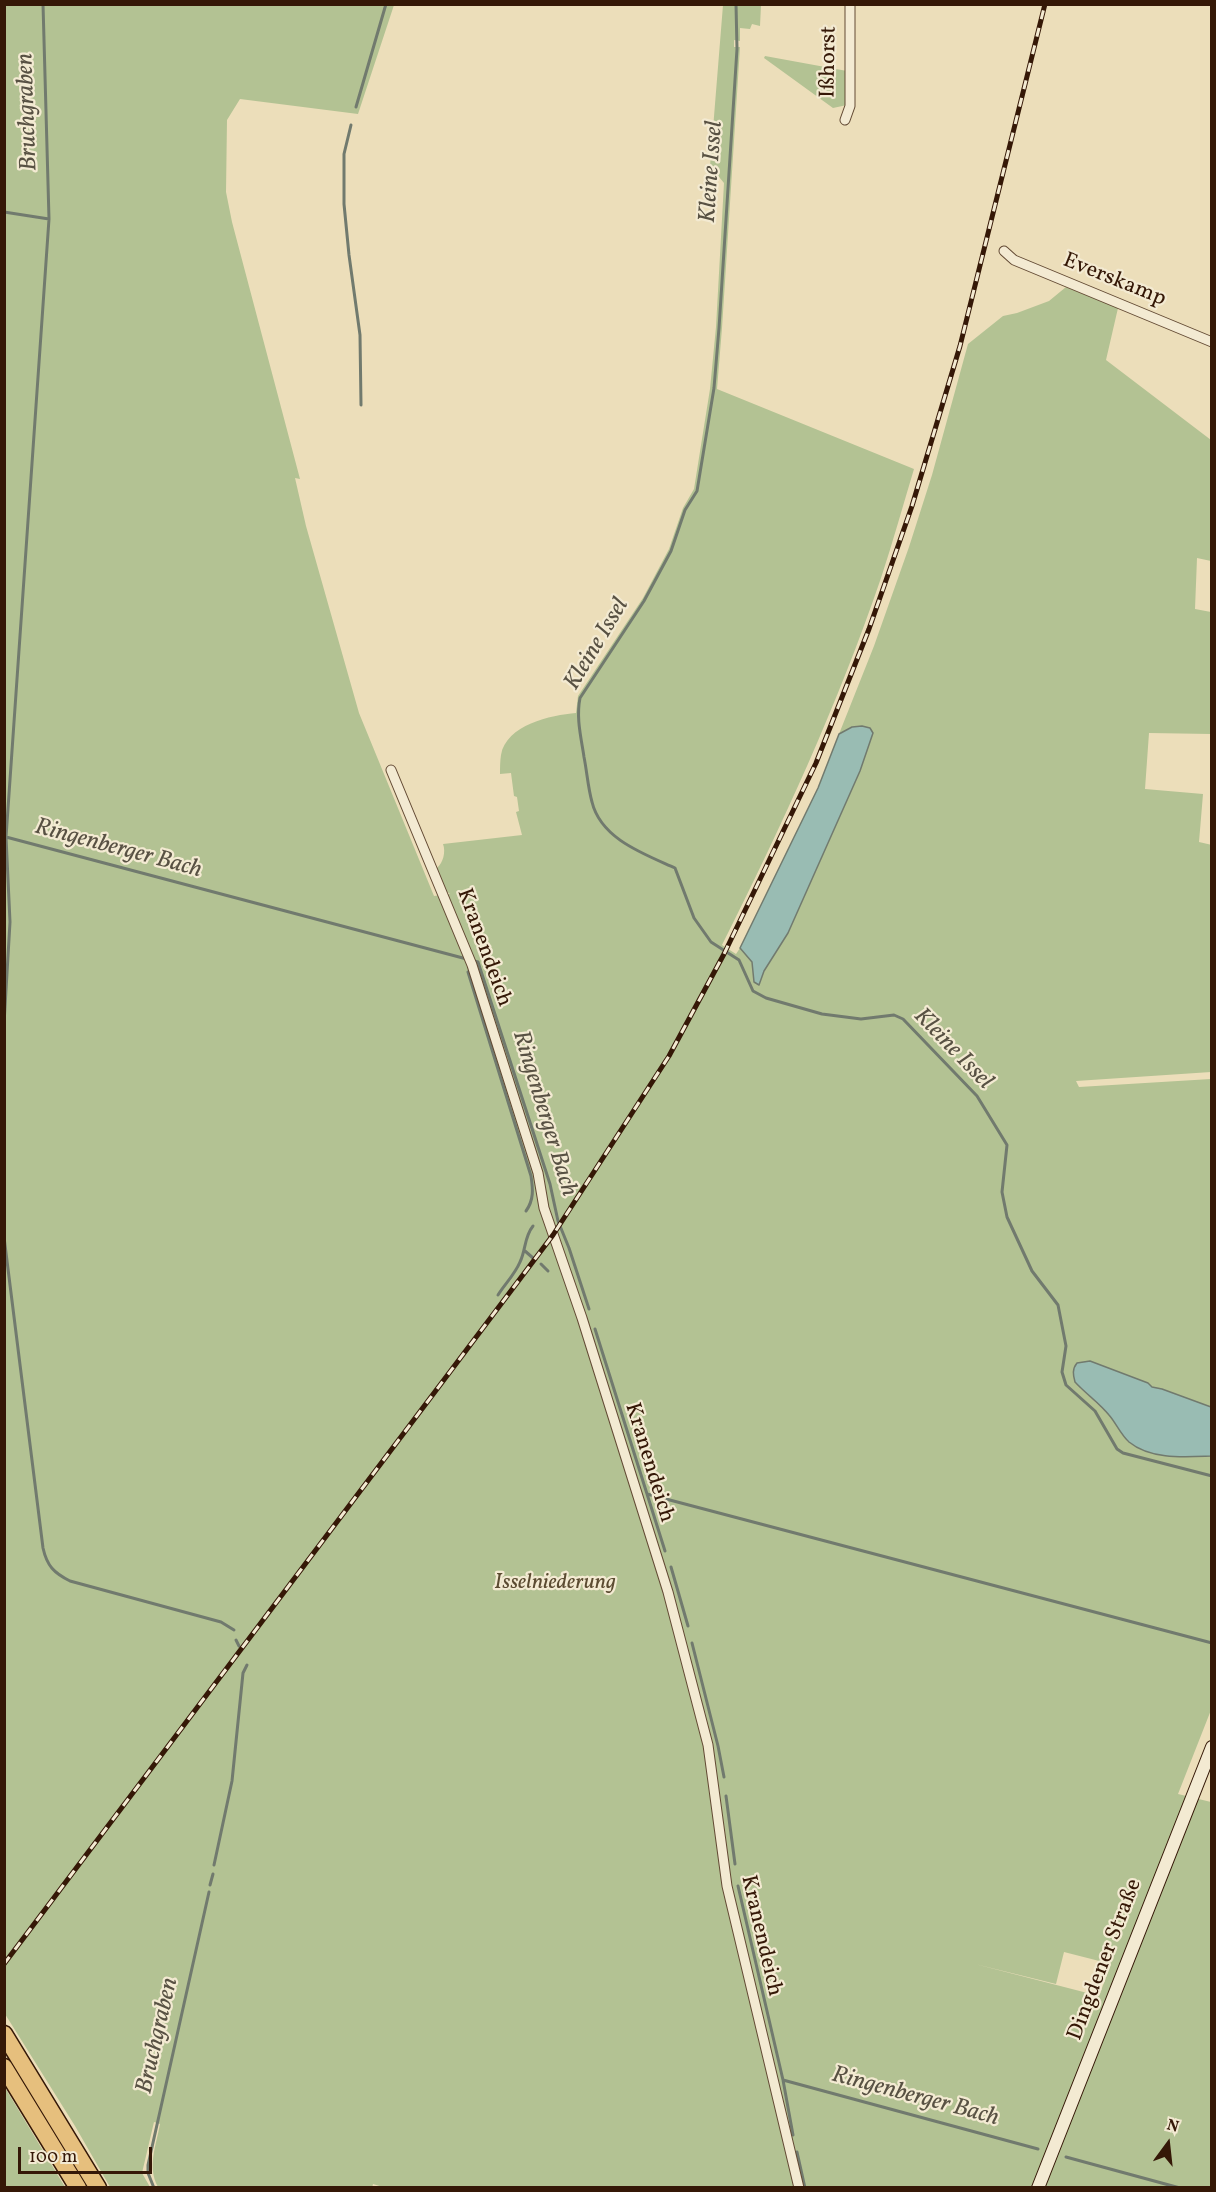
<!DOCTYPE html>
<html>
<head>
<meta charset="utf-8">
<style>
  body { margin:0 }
  #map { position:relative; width:1216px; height:2192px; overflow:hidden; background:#ecdeba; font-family:Vollkorn,serif }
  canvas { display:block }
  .frame { position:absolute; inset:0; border:6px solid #351807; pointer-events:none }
  .north { position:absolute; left:1138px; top:2114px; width:60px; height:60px; -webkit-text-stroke:4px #f3ead2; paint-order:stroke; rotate:15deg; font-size:16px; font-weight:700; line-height:24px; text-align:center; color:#351807 }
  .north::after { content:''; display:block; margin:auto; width:21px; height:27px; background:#351807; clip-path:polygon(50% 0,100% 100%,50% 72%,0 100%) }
  .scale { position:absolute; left:18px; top:2147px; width:134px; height:27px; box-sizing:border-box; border:3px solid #351807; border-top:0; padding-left:8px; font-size:18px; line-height:21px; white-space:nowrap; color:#351807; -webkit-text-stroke:4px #f3ead2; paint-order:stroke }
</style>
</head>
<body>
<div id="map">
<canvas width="1216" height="2192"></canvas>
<div class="frame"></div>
<div class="north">N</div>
<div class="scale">100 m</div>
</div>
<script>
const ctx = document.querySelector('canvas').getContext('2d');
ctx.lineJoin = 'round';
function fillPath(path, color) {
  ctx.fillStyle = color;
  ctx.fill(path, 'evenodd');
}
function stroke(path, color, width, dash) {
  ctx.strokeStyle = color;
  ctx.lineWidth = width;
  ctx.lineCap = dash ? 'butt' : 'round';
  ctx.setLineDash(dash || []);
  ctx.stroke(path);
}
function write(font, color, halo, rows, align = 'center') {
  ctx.font = font + ' Vollkorn,serif';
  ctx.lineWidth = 4.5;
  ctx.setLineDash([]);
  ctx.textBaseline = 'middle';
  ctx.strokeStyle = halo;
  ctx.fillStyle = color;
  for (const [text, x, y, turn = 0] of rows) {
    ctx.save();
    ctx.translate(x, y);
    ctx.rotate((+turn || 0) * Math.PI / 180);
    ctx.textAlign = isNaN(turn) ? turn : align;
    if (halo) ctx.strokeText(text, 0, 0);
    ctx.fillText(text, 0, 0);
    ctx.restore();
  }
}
fillPath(new Path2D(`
  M5,5H394L358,114L240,99L227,120L226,192L232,222L300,479L295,478L306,526L359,713L434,896L450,894L446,891L437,868C443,863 446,852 443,844L522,835L516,812L519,811L517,797L514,796L511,773L500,774C500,768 500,761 501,755C506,725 551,715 576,713L578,696L643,598L669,549L683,508L694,489L710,389L716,327L724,183L710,166L723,5H761L760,26L752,24L750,29L740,28V41L734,40V47H740L722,328L717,389L914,469C903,505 893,542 881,578C838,704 782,826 722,945L736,954L740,948L752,962L754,982L759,984L764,971L788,933L860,771L862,726L852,727L839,734L874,646L909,547L932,475L968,344L1003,316L1017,313L1049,301L1066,287L1118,308L1106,360L1211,440V561L1197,558L1195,609L1211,612V734L1149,733L1145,789L1203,794L1199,842L1212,845L1211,1072L1076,1081L1079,1087L1211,1079V1407L1162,1389L1151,1387L1148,1383L1080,1388L1110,1416L1127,1441L1139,1448L1180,1457L1211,1456V1710L1178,1794L1211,1802V2187L386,2188L373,2184L372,2188L158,2187C147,2167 156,2146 160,2124L154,2122L142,2173L150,2187H110L75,2126L5,2014ZM1064,1952L1111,1964L1099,1996L975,1964L1056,1984Z
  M765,56L847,71V105L833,108L764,58Z
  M4,2086L65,2187H5Z`), '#b3c293');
const water = new Path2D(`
  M862,726L870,728L873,733L860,771L788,933L764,971L759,985L754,982L752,962L740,948L818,788L839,734L852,727Z
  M1090,1361L1148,1383L1152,1387L1162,1389L1211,1407V1456C1185,1457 1151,1460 1129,1442C1121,1435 1116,1423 1109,1415C1099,1403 1086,1394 1075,1382C1073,1375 1072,1369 1077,1363Z`);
fillPath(water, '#99bcb3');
stroke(water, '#717a6e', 1.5);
stroke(new Path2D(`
  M43,4L49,219
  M736,4L737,49L719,328L714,388L697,491L685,510L671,551L644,601L580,698C576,718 581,737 584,757C587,772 588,788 592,802C601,839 644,854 675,868L694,918L711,942L739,960L753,991L766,998L822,1014L861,1019L894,1015L903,1019L977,1096L1007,1145L1002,1192L1007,1217L1032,1271L1058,1305L1066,1346L1062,1372L1066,1385L1095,1411L1117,1449L1123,1453L1212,1476
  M356,107L386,4
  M351,125L344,154V204L349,255L360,335L361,405
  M4,212L49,219L6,837L10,922L4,1024
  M6,837L478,962L550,1184L558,1221L569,1248L589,1309
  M468,972L531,1176C533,1189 534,1200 526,1211
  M4,1237L43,1548C47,1566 54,1573 70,1581L221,1622L234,1630
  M525,1251L533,1258
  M541,1264L548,1271
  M498,1295C505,1284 515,1274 520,1262C526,1250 524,1237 533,1226
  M595,1329L665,1551
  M647,1494L1212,1643
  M671,1567L688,1626
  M236,1640L239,1646
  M692,1643L718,1746L724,1777
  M726,1796L735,1864
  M214,1865L232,1781L243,1673L247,1665
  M210,1885L213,1874
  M738,1886L783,2080L793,2135
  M783,2080L1038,2149
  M797,2152L805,2188
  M1066,2157L1180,2188
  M154,2188L148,2173V2165L209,1892`), '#717a6e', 3);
const street = new Path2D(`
  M845,120L850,106V4
  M1004,251L1014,260L1212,342
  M391,770L472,965L538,1173L544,1208L582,1318L668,1592L708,1745L727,1886L799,2188`);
const secondary = new Path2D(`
  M1038,2188L1212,1747`);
const highway = new Path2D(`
  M4,2034L98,2188
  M4,2067L78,2188`);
stroke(street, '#634a34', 11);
stroke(secondary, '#351807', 14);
stroke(highway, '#351807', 19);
stroke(street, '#f3ead2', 9);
stroke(secondary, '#f3ead2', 12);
stroke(highway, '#e6bf7d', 16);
const rail = new Path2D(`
  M4,1964L553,1235L669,1056L724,954L816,763L869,629L912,506L960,346L1045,4`);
stroke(rail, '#351807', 5);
stroke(rail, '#f3ead2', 3, [9]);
write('22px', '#351807', '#f3ead2', [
  ["Ißhorst",830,62,-89],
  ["Everskamp",1114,281,22],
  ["Kranendeich",483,948,70],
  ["Kranendeich",648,1463,73],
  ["Kranendeich",760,1936,77],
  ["Dingdener Straße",1106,1960,-69]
]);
write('italic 22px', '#5b4b31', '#f3ead2', [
  ["Isselniederung",555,1584]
]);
write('italic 24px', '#585143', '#f3ead2', [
  ["Bruchgraben",29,112,-92],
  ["Kleine Issel",713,172,-86],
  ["Kleine Issel",598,645,-59],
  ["Ringenberger Bach",118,850,15],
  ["Kleine Issel",952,1050,46],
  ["Ringenberger Bach",543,1114,73],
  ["Bruchgraben",159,2036,-77],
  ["Ringenberger Bach",915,2098,15]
]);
</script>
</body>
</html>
